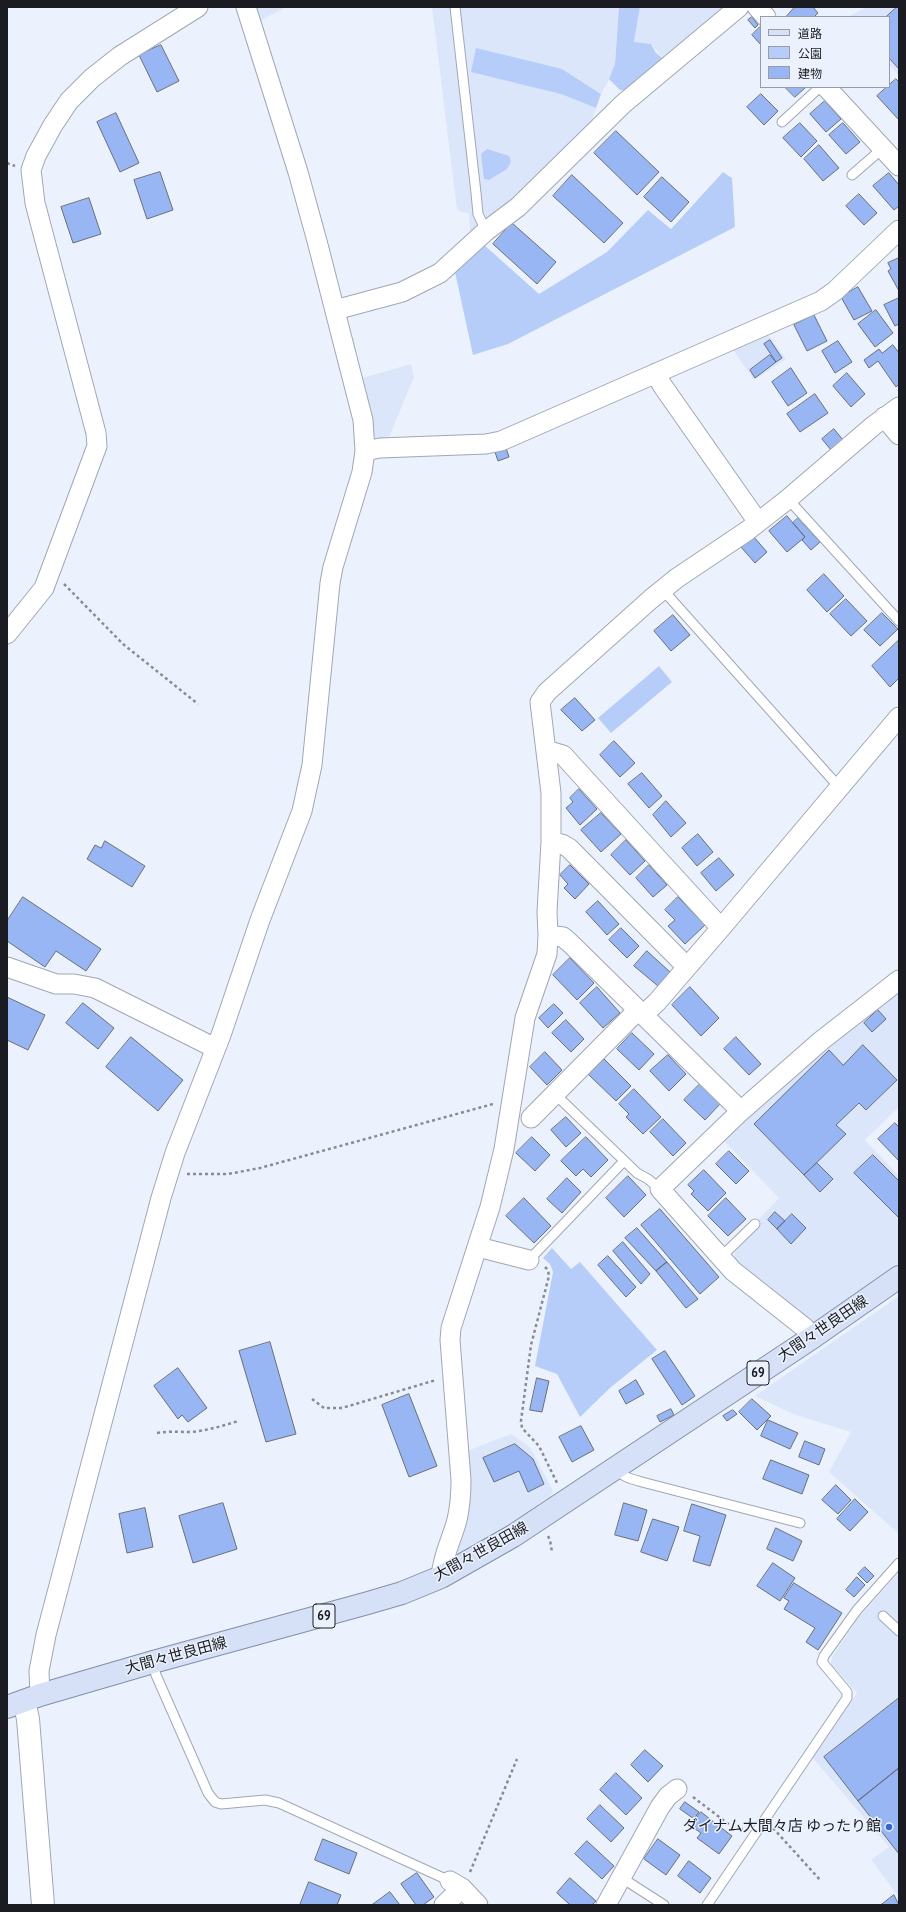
<!DOCTYPE html>
<html>
<head>
<meta charset="utf-8">
<style>
  body { margin:0 }
  #map { position:relative; width:906px; height:1912px; overflow:hidden; background:#ecf2fd; font-family:"PT Sans Narrow","Noto Sans JP",sans-serif }
  canvas { display:block }
  .frame { position:absolute; inset:0; border:8px solid #1a1c21; pointer-events:none }
  .legend { position:absolute; left:760px; top:16px; width:130px; height:72px; box-sizing:border-box; background:#ecf2fd; border:1px solid #989ca5; margin:0; padding:5px 7px; list-style:none; font-size:12px; color:#1a1c21 }
  .legend li { display:flex; align-items:center; gap:8px; height:20px }
  .legend b { width:20px; border:1px solid #989ca5 }
</style>
</head>
<body>
<div id="map">
<canvas width="906" height="1912"></canvas>
<div class="frame"></div>
<ul class="legend">
<li><b style="height:5px;background:#d6e1f7"></b>道路</li>
<li><b style="height:11px;background:#b6cdf9"></b>公園</li>
<li><b style="height:11px;background:#97b6f3"></b>建物</li>
</ul>
</div>
<script>
const ctx = document.querySelector('canvas').getContext('2d');
ctx.lineJoin = 'round';
function fillPath(path, color) {
  ctx.fillStyle = color;
  ctx.fill(path, 'evenodd');
}
function stroke(path, color, width, dash) {
  ctx.strokeStyle = color;
  ctx.lineWidth = width;
  ctx.lineCap = dash ? 'butt' : 'round';
  ctx.setLineDash(dash || []);
  ctx.stroke(path);
}
function write(font, color, halo, rows, align = 'center') {
  ctx.font = font + ' "PT Sans Narrow","Noto Sans JP",sans-serif';
  ctx.lineWidth = 3;
  ctx.setLineDash([]);
  ctx.textBaseline = 'middle';
  ctx.strokeStyle = halo;
  ctx.fillStyle = color;
  for (const [text, x, y, turn = 0] of rows) {
    ctx.save();
    ctx.translate(x, y);
    ctx.rotate((+turn || 0) * Math.PI / 180);
    ctx.textAlign = isNaN(turn) ? turn : align;
    if (halo) ctx.strokeText(text, 0, 0);
    ctx.fillText(text, 0, 0);
    ctx.restore();
  }
}
fillPath(new Path2D(`
  M255,7H286L260,21Z
  M432,7H619L615,64L611,76L601,94L562,69L561,94L596,108L592,120L579,136L508,205L492,214L470,232L469,214L457,210Z
  M640,7H728L665,60L651,44L634,43Z
  M866,7H899V76L889,64V17H848Z
  M767,333L786,359L754,380L731,347Z
  M411,364L414,377L387,442L373,443L370,415L362,378Z
  M899,989V1107L865,1140L899,1176V1266L816,1321L810,1322L734,1262L735,1252L761,1225L757,1221L779,1198L723,1140L825,1049Z
  M899,1296V1534L829,1472L851,1432L793,1414L755,1396Z
  M511,1434L530,1447L553,1491L550,1497L538,1504V1509L462,1557L454,1548L467,1451Z
  M899,1573V1897L871,1860L889,1847L812,1757L857,1693L831,1664L832,1657L860,1616Z`), '#dbe6fb');
fillPath(new Path2D(`
  M619,7H640L634,42L651,44L656,53L665,60L629,91L620,90L609,79L615,64Z
  M476,48L562,69L601,94L596,108L561,94L471,72Z
  M487,149L509,156L511,162L507,169L489,180L484,179L481,154Z
  M723,172L732,178L735,227L508,344L473,355L455,272L483,244L539,294L607,252L648,210L671,229Z
  M659,666L672,682L611,733L598,718Z
  M552,1248L571,1269L580,1262L657,1350L611,1387L580,1417L557,1374L535,1366L553,1272L550,1264L543,1258Z`), '#b6cdf9');
const building = new Path2D(`
  M795,7H813L818,13L815,16L817,17H786Z
  M897,7H899V69L889,58V17H886Z
  M752,17L758,25L755,28L748,20Z
  M760,27L761,28V45L752,35Z
  M161,45L179,81L157,92L139,55Z
  M896,79L899,82V120L877,96Z
  M785,87H806L795,97Z
  M761,94L778,111L764,125L747,107Z
  M825,101L841,119L826,132L810,114Z
  M116,113L139,163L120,172L97,122Z
  M800,123L817,141L801,157L783,138Z
  M843,123L860,142L846,154L829,135Z
  M616,131L659,172L637,195L594,153Z
  M819,145L839,168L823,181L804,159Z
  M160,172L173,210L147,219L134,180Z
  M889,173L899,185V206L894,210L873,186Z
  M572,175L623,223L604,243L553,196Z
  M662,177L689,202L671,222L644,197Z
  M859,194L877,213L864,225L846,206Z
  M89,198L101,234L73,243L61,207Z
  M512,223L556,262L537,284L493,244Z
  M899,258V291L888,271L891,269L888,263Z
  M858,287L872,311L854,320L841,297Z
  M899,298V324L895,326L884,305Z
  M876,310L893,333L875,347L858,324Z
  M814,315L827,341L807,351L794,325Z
  M770,340L782,358L776,362L764,344Z
  M838,341L852,362L835,373L822,351Z
  M893,345L899,353V384L896,387L878,361L869,368L864,360L879,349L882,353Z
  M770,355L776,362L755,378L750,370Z
  M791,368L807,393L788,406L772,382Z
  M847,373L865,394L851,407L833,386Z
  M815,394L828,413L800,432L787,414Z
  M834,429L843,440L831,450L822,439Z
  M506,448L509,457L498,461L495,452Z
  M787,516L805,537L787,552L769,531Z
  M798,518L820,542L811,550L802,540L805,537L793,523Z
  M753,536L767,552L755,563L741,547Z
  M824,574L844,596L827,612L807,590Z
  M846,599L867,621L851,636L830,614Z
  M882,613L898,629L880,646L864,630Z
  M673,615L690,635L671,651L654,631Z
  M899,640V678L890,687L872,666Z
  M575,698L595,720L582,731L561,710Z
  M614,741L635,763L620,777L600,755Z
  M642,773L662,796L649,808L628,784Z
  M579,789L597,809L580,825L566,808L573,802L570,798Z
  M666,801L686,823L671,837L653,815Z
  M601,813L621,834L601,852L581,830Z
  M698,834L713,852L697,866L682,848Z
  M626,840L645,861L630,875L611,855Z
  M105,841L145,866L132,887L87,859L95,845L101,848Z
  M719,858L734,875L716,891L701,873Z
  M570,865L589,884L575,899L564,888L568,884L560,875Z
  M649,865L667,885L653,897L636,878Z
  M23,897L101,949L86,971L56,951L45,967L7,941V921Z
  M678,897L705,925L685,944L668,926L675,920L665,910Z
  M598,901L619,924L607,935L586,912Z
  M621,928L639,946L627,958L609,940Z
  M647,951L670,972L658,986L634,966Z
  M570,958L594,983L577,1000L553,975Z
  M597,987L620,1013L603,1028L580,1003Z
  M690,987L719,1018L701,1036L672,1005Z
  M7,997L45,1015L28,1050L7,1040Z
  M83,1003L114,1028L98,1049L66,1023Z
  M554,1004L563,1013L548,1028L539,1018Z
  M878,1010L886,1019L872,1032L864,1023Z
  M566,1020L584,1039L571,1052L552,1033Z
  M632,1033L654,1054L639,1070L617,1049Z
  M131,1037L183,1080L158,1111L106,1067Z
  M736,1037L761,1064L749,1075L724,1049Z
  M863,1045L897,1080L866,1110L859,1103L836,1125L846,1134L804,1175L754,1124L829,1050L843,1065Z
  M545,1052L562,1070L547,1085L530,1067Z
  M668,1055L686,1074L669,1091L650,1071Z
  M604,1059L631,1086L616,1101L589,1075Z
  M700,1084L720,1104L705,1120L684,1100Z
  M634,1089L661,1117L643,1134L626,1117L629,1114L619,1104Z
  M566,1117L581,1133L566,1147L551,1130Z
  M663,1119L686,1143L673,1156L650,1132Z
  M895,1123L899,1127V1161L878,1139Z
  M532,1137L550,1155L535,1171L516,1153Z
  M586,1137L608,1160L591,1177L583,1169L576,1176L561,1161Z
  M729,1151L749,1171L736,1184L716,1164Z
  M873,1155L899,1181V1218L854,1173Z
  M817,1163L833,1179L820,1192L804,1175Z
  M704,1170L726,1193L708,1211L691,1194L694,1191L688,1185Z
  M628,1176L646,1195L624,1217L606,1198Z
  M567,1178L581,1192L562,1213L547,1199Z
  M524,1198L551,1226L534,1243L506,1216Z
  M726,1198L746,1219L728,1236L708,1216Z
  M660,1209L719,1277L700,1294L641,1225Z
  M775,1212L785,1221L777,1229L768,1220Z
  M792,1214L806,1228L791,1244L777,1229Z
  M637,1228L667,1262L656,1271L625,1238Z
  M623,1242L650,1274L641,1284L613,1251Z
  M608,1256L636,1287L626,1297L598,1265Z
  M667,1262L698,1299L686,1308L656,1271Z
  M270,1342L296,1434L266,1442L239,1351Z
  M665,1351L695,1396L682,1405L652,1359Z
  M178,1368L207,1408L188,1422L182,1415L178,1419L154,1386Z
  M537,1378L549,1381L542,1412L530,1410Z
  M636,1380L644,1394L626,1404L619,1391Z
  M409,1394L437,1466L409,1477L382,1405Z
  M752,1399L771,1416L757,1430L739,1412Z
  M671,1409L674,1415L660,1422L657,1416Z
  M733,1410L737,1414L727,1421L723,1416Z
  M768,1420L798,1433L790,1449L761,1436Z
  M581,1426L594,1450L572,1462L559,1437Z
  M805,1441L825,1449L819,1465L799,1457Z
  M515,1444L533,1459L544,1484L528,1492L519,1471L494,1482L483,1458Z
  M771,1460L809,1475L802,1494L763,1479Z
  M836,1485L851,1500L838,1514L822,1500Z
  M855,1499L868,1512L850,1531L837,1519Z
  M223,1503L237,1549L193,1563L179,1516Z
  M624,1503L647,1510L638,1541L615,1535Z
  M692,1504L726,1515L710,1566L693,1561L700,1536L684,1531Z
  M145,1508L153,1547L127,1553L119,1514Z
  M653,1519L679,1527L667,1561L641,1552Z
  M776,1528L802,1541L793,1561L767,1549Z
  M773,1563L795,1578L780,1601L757,1586Z
  M865,1567L874,1576L867,1583L858,1574Z
  M857,1577L865,1585L854,1597L846,1590Z
  M794,1583L842,1613L818,1650L806,1642L815,1628L784,1609L789,1601L784,1598Z
  M899,1698V1768L858,1801L824,1757Z
  M645,1750L663,1766L648,1782L631,1765Z
  M899,1768V1854L858,1801Z
  M616,1773L642,1798L626,1815L600,1790Z
  M685,1802L699,1812L694,1819L680,1809Z
  M600,1805L624,1828L611,1842L587,1819Z
  M701,1812L732,1836L719,1854L697,1838L701,1833L691,1826Z
  M323,1839L357,1853L349,1874L315,1860Z
  M658,1839L680,1855L666,1875L644,1859Z
  M587,1841L614,1866L602,1879L575,1854Z
  M689,1861L711,1878L700,1893L678,1876Z
  M417,1873L434,1897L423,1905H416L401,1884Z
  M570,1878L596,1901L592,1905H568L569,1904L557,1893Z
  M309,1882L341,1895L337,1905H300Z
  M390,1892L400,1905H372Z
  M894,1895L899,1905H881Z`);
fillPath(building, '#97b6f3');
stroke(building, '#686f7b', 1);
const lane = new Path2D(`
  M455,7L476,193L478,214L486,231
  M782,122L820,87
  M852,175L883,148
  M788,499L899,621
  M663,590L839,787
  M555,1094L637,1173L648,1179L660,1189
  M720,1258L755,1224
  M529,1260L624,1161
  M616,1468C622,1477 631,1479 642,1482L800,1523
  M883,1616L899,1631
  M153,1662L156,1675L208,1793L215,1802L221,1804L265,1800L279,1803L450,1881
  M622,1878L664,1905
  M707,1905L847,1698V1692L822,1662L824,1656L857,1610L899,1563`);
const street = new Path2D(`
  M757,7L766,17
  M826,87L899,166
  M335,310L402,292L440,273L486,231L518,207L623,104L739,7
  M656,373L662,385L758,522
  M884,417L899,435
  M365,451L380,448L486,444L501,441L821,301L835,291L899,230
  M7,634L44,588L97,446L96,433L35,203L31,170L36,156L53,125L69,101L92,78L120,56L198,7
  M546,750L563,755L721,928
  M551,842L562,844L569,848L687,967
  M548,935L563,937L571,944L741,1111
  M7,967L56,984H74L95,988L215,1048
  M643,1015L657,1002L721,928L899,717
  M531,1118L638,1010
  M478,1247L529,1260
  M813,1337L805,1328L733,1271L660,1189L741,1111L822,1040L899,980
  M441,1577C442,1557 452,1539 457,1520C460,1507 461,1494 461,1480L450,1340L451,1328L490,1207L504,1149L525,1018L547,954L548,935L547,912L551,842V793L540,702L547,692L651,599L677,578L747,531L788,499L873,426L899,407
  M40,1695L39,1671L46,1635L161,1198L175,1153L221,1035L260,920L302,811L312,765L330,583L333,567L362,472L365,451L363,420L317,241L298,172L246,7
  M450,1881L462,1888L478,1905
  M444,1905L462,1888
  M606,1905L660,1807L668,1796L677,1789`);
const secondary = new Path2D(`
  M24,1701L28,1719L43,1905`);
const primary = new Path2D(`
  M7,1707L40,1695L153,1662L368,1603L402,1593L441,1577L513,1536L813,1337L899,1277`);
stroke(lane, '#a0a7b4', 11);
stroke(street, '#a0a7b4', 21);
stroke(secondary, '#a0a7b4', 24);
stroke(primary, '#828fa9', 24);
stroke(new Path2D(`
  M7,163L15,166
  M64,584L123,644L198,704
  M187,1174H228L260,1168L493,1104
  M545,1267L548,1270L549,1276L531,1345L521,1421L522,1428L539,1446L558,1485
  M312,1399L324,1408H342L436,1380
  M157,1433C169,1431 179,1432 192,1432C208,1430 223,1426 238,1421
  M548,1536L550,1540L552,1552
  M693,1797L735,1829H743
  M773,1828L821,1881
  M470,1872L517,1759`), '#878b93', 2.5, [3, 3]);
stroke(lane, '#fff', 9);
stroke(street, '#fff', 19);
stroke(secondary, '#fff', 22);
stroke(primary, '#d6e1f7', 22);
for (const [x, y, r, color] of [
  [889,1827,4,"#3366d6"]
]) {
  const dot = new Path2D();
  dot.arc(x, y, r, 0, 2 * Math.PI);
  ctx.fillStyle = color;
  ctx.fill(dot);
  stroke(dot, '#ecf2fd', 1.5);
}
for (const [x, y, w] of [
  [758,1373,22],
  [324,1616,22]
]) {
  const box = new Path2D();
  box.roundRect(x - w / 2, y - 12, w, 24, 3);
  ctx.fillStyle = '#ecf2fd';
  ctx.fill(box);
  stroke(box, '#1a1c21', 1);
}
write('bold 14px', '#1a1c21', null, [
  ["69",758,1373],
  ["69",324,1616]
]);
write('15px', '#1a1c21', '#ecf2fd', [
  ["大間々世良田線",823,1329,-34],
  ["大間々世良田線",481,1552,-29],
  ["大間々世良田線",176,1656,-15]
]);
write('15px', '#1a1c21', '#ecf2fd', [
  ["ダイナム大間々店 ゆったり館",881,1827]
], 'right');
</script>
</body>
</html>
